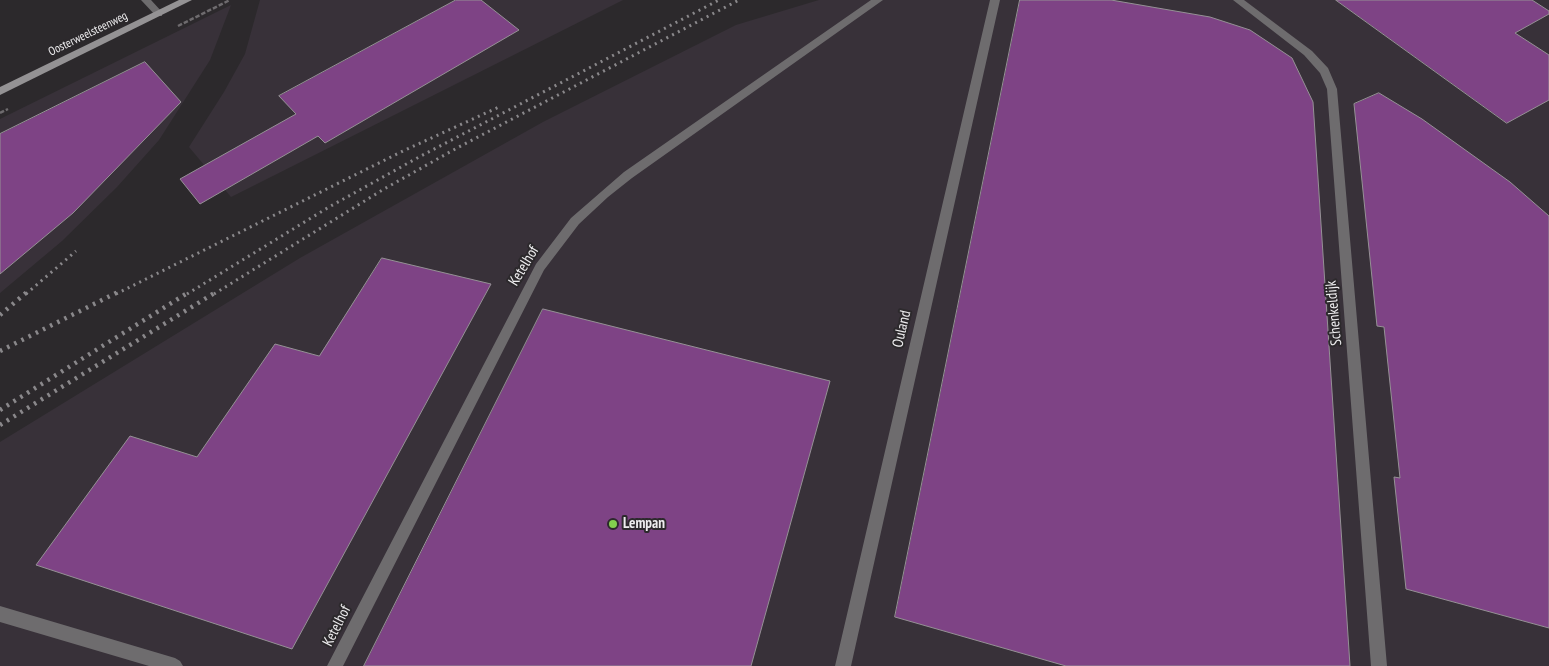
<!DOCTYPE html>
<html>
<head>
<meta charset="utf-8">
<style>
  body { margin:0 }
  canvas { display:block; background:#2c292c }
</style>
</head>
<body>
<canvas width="1549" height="666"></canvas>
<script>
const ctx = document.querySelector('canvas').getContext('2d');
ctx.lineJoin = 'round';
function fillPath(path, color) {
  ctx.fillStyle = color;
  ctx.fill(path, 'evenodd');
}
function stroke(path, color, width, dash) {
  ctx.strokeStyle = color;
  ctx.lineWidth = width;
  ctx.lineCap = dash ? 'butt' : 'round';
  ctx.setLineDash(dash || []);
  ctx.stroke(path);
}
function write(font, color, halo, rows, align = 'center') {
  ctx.font = font + ' "PT Sans Narrow",sans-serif';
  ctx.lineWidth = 4;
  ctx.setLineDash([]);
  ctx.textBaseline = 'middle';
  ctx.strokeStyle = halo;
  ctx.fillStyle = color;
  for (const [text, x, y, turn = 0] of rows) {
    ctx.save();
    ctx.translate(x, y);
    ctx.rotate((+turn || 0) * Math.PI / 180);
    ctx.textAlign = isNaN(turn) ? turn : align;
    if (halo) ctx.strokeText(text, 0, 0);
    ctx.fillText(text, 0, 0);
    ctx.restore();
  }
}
fillPath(new Path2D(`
  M260,0H623L231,197L189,147L224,92L245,54Z
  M819,0H1549V666H0V442L300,258L543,122L736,25Z
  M231,5L210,60L159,140L117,187L62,241L0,293V119Z`), '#383139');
const building = new Path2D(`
  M456,0H481L519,30L325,143L318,136L200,204L180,179L296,114L279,96Z
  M1020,0H1111L1210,17L1250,30L1292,58L1313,102L1350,666H1066L895,617Z
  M1336,0H1532L1549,11V14L1515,33L1549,55V100L1507,123Z
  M145,62L181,102L73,213L0,274V134Z
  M1379,93L1422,119L1510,182L1549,216V628L1406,589L1394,477L1400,478L1384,327L1377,326L1354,104Z
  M382,258L491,284L292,649L36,565L130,436L197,457L275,344L319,356Z
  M543,309L830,381L751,666H364Z`);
fillPath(building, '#7e4385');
stroke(building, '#959195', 1);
stroke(new Path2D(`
  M178,26L230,0
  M0,113L8,109`), '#6e6b6e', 2.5, [4.5, 2]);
fillPath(new Path2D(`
  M141,0H151L162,12V16H156Z
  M0,606L175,658L180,661L183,666H149L0,622Z`), '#6e6c6e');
fillPath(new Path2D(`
  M871,0H883L632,178L608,197L579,224L544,270L343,666H327L536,264L571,218L624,172Z
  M990,0H1000L851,666H835Z
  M1233,0H1244L1312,51L1328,68L1337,89L1387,666H1371L1327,89L1320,73L1304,55Z`), '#6e6c6e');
fillPath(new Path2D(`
  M179,0H192L0,95V87Z`), '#949294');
stroke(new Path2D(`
  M26,294L76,251
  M116,294L403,151L499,107
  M187,294L329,207L419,157L719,0
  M214,294L384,189L457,148L739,0`), '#8a888b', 3, [2, 4.5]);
stroke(new Path2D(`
  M0,315L27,292
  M0,351L118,292
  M0,410L189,292
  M0,425L216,292`), '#8a888b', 4.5, [2.5, 5.5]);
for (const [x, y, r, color] of [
  [613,524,5,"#83d04e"]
]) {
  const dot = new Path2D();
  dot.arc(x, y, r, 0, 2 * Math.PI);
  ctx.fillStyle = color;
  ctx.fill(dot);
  stroke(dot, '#2c292c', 2);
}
write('12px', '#eeedef', '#2c292c', [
  ["Oosterweelsteenweg",88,34,-26]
]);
write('15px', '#eeedef', '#2c292c', [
  ["Ketelhof",524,266,-59],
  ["Schenkeldijk",1334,313,-95],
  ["Ouland",902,329,-77],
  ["Ketelhof",337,626,-63]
]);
write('bold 15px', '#eeedef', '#2c292c', [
  ["Lempan",623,524]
], 'left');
</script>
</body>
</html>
